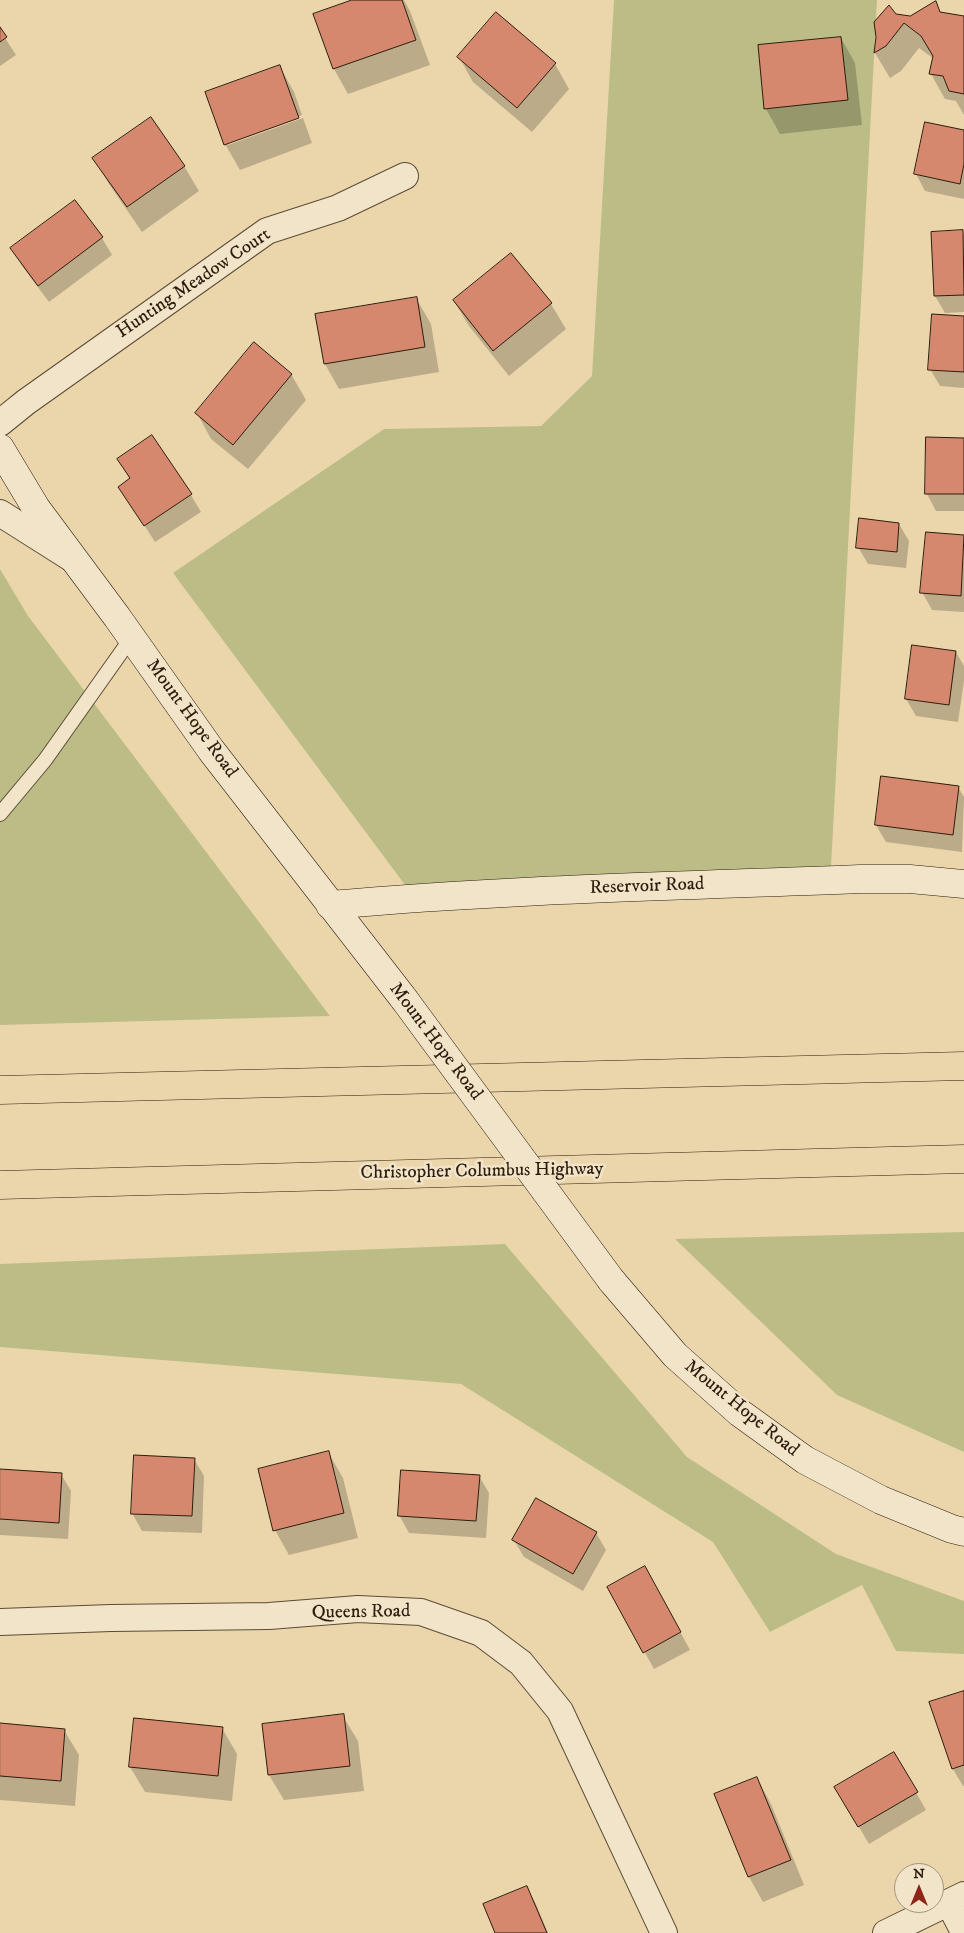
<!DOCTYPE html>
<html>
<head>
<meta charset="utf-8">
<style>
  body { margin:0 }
  #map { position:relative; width:964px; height:1933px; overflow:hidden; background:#ebd6ac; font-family:"IM FELL DW Pica",serif }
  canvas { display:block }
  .north { position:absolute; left:894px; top:1863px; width:50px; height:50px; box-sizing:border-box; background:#f2e4c9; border:1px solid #a3947e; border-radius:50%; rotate:0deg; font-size:14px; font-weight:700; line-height:20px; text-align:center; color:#2d1d0e }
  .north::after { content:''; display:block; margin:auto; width:18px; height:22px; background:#8f2418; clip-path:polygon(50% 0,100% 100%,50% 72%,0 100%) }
</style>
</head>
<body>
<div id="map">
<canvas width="964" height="1933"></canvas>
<div class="north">N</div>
</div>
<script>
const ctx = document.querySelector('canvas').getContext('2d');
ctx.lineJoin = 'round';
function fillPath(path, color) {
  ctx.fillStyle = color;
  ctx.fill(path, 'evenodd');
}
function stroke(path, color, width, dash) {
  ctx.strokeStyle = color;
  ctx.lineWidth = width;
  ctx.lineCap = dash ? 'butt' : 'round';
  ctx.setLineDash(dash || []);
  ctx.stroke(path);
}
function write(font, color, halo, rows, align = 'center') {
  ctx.font = font + ' "IM FELL DW Pica",serif';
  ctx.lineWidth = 5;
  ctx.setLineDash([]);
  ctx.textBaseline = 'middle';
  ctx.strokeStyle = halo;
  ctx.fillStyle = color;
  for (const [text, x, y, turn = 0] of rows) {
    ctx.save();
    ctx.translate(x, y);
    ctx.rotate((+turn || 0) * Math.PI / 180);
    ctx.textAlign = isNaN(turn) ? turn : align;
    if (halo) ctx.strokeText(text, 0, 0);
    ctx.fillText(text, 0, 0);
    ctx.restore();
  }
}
fillPath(new Path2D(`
  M614,0H877L831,867L408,889L173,573L384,429L541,426L592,376Z
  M0,569L28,616L330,1016L0,1025Z
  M964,1232V1452L837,1395L675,1239Z
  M505,1244L687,1457L836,1554L964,1601V1654L896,1651L862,1585L770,1632L713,1542L461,1384L0,1347V1264Z`), '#bcbd86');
fillPath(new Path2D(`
  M355,0H404L410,11L430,65L348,94L334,69L314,15Z
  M935,2L941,13L964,17V115L956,101L945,99L931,74L934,59L919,48L901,71L890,78L875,53L877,37L895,15L911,17Z
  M0,30L16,55L0,66Z
  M841,38L855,63L862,125L780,134L766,109Z
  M459,57L555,64L569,89L532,132L473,82Z
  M280,67L294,92L302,115L228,142V145L303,118L312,143L240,170L225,144L207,93Z
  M964,131V199L925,191L916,174Z
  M94,158L184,166L199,191L142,232L109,184Z
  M75,201L102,238L112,255L49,302L22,266L12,249Z
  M962,232L964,235V312L945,313L935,296Z
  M511,255L551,304L566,329L509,376L469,326L454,301Z
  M416,298L431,324L439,372L339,389L325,364Z
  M964,317V388L940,386L930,369Z
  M291,374L306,400L248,469L211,439L197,413Z
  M964,439V511H936L927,494Z
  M119,460L191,495L201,512L155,542L120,487L130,480Z
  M899,524L909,541L906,568L868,564L858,547Z
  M927,533L964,537V612L932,610L922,592Z
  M913,646L956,652L964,666V681L958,722L916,716L906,699Z
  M958,787L964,797L962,852L886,842L876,825Z
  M328,1452L343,1478L358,1538L289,1555L275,1530Z
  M194,1459L204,1476L202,1533L142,1531L132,1513Z
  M0,1470L61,1474L71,1491L68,1539L0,1535Z
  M479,1476L489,1493L486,1538L409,1533L399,1515Z
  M596,1533L606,1550L583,1591L524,1557L514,1540Z
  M655,1585L690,1650L654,1669L609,1587Z
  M964,1692V1786H963L953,1769L931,1703Z
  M343,1716L358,1741L364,1791L284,1800L269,1775L263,1725Z
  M0,1725L64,1730L79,1755L75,1806L0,1800Z
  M222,1728L237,1754L232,1801L145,1792L130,1767Z
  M894,1754L926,1810L869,1844L836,1788Z
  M757,1778L771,1804L804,1885L763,1902L749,1877Z
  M526,1887L536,1904L548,1933H497Z`), '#0003');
const building = new Path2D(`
  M352,0H402L416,40L333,69L313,14Z
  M936,1L940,12L964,16V94L949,91L943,76L929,74L933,56L921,36L904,23L886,46L874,53L876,37L874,22L889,5L896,14L910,16Z
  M496,12L556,63L517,108L457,57Z
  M0,27L7,37L0,42Z
  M841,37L848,100L764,109L758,45Z
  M280,65L299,118L224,145L205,92Z
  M151,117L185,166L127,207L92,158Z
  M925,122L964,130V164L960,184L914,174Z
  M75,200L103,237L38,286L10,248Z
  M963,230L964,295L934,296L931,232Z
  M511,253L552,303L493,351L453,300Z
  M417,297L425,347L324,364L315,314Z
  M932,314L964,316V372L928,370Z
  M254,342L292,374L233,445L195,413Z
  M152,435L192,494L144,526L118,487L130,478L117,459Z
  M926,437L964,438V494H925Z
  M859,518L899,523L897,552L856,548Z
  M926,532L964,535L961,596L920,593Z
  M912,645L956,651L949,705L905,699Z
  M881,776L959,786L953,835L875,825Z
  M329,1451L344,1513L273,1531L258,1469Z
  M134,1455L195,1458L192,1516L131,1514Z
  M0,1469L62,1473L59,1523L0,1519Z
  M401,1470L480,1475L476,1521L398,1516Z
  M536,1498L597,1532L573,1574L512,1540Z
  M645,1566L681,1632L643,1653L607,1587Z
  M964,1691V1765L952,1769L929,1702Z
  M344,1714L350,1766L268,1775L262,1724Z
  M134,1718L223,1727L218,1776L129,1767Z
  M0,1723L65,1729L61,1781L0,1776Z
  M894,1752L918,1792L858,1827L834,1787Z
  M757,1777L791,1860L748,1877L714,1794Z
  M527,1886L547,1933H495L483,1904Z`);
fillPath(building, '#d5886e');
stroke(building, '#2d1d0e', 1);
const lane = new Path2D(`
  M0,814L45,760L132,637`);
const street = new Path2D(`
  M0,423L26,402L267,231L338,208L405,176
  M0,513L71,558
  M0,1622L111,1618L269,1616L358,1609L421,1612L481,1633L521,1663L560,1711L664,1933
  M949,1903L964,1932
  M886,1933L964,1895`);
const secondary = new Path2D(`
  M0,448L36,508L117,617L211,750L404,999
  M330,905C506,889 683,886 860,879H910L964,884
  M611,1280L675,1355L740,1413L805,1460L881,1500L952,1529L964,1532`);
const highway = new Path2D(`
  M0,1090L964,1066
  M0,1185L964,1159`);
stroke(lane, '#5c4b36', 16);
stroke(street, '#5c4b36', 28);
stroke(secondary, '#2d1d0e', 29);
stroke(highway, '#2d1d0e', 29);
stroke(lane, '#f2e4c9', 14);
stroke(street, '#f2e4c9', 26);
stroke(secondary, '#f2e4c9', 28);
stroke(highway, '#ebd6ac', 28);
const secondaryBridge = new Path2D(`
  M404,999L611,1280`);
stroke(secondaryBridge, '#2d1d0e', 29, []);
stroke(secondaryBridge, '#f2e4c9', 28);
write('19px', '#2d1d0e', '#f2e4c9', [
  ["Hunting Meadow Court",194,284,-34],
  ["Mount Hope Road",191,719,54],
  ["Reservoir Road",647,887,-2],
  ["Mount Hope Road",435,1042,53],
  ["Christopher Columbus Highway",482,1172,-1],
  ["Mount Hope Road",741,1409,39],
  ["Queens Road",361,1613,-1]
]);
</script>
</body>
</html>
